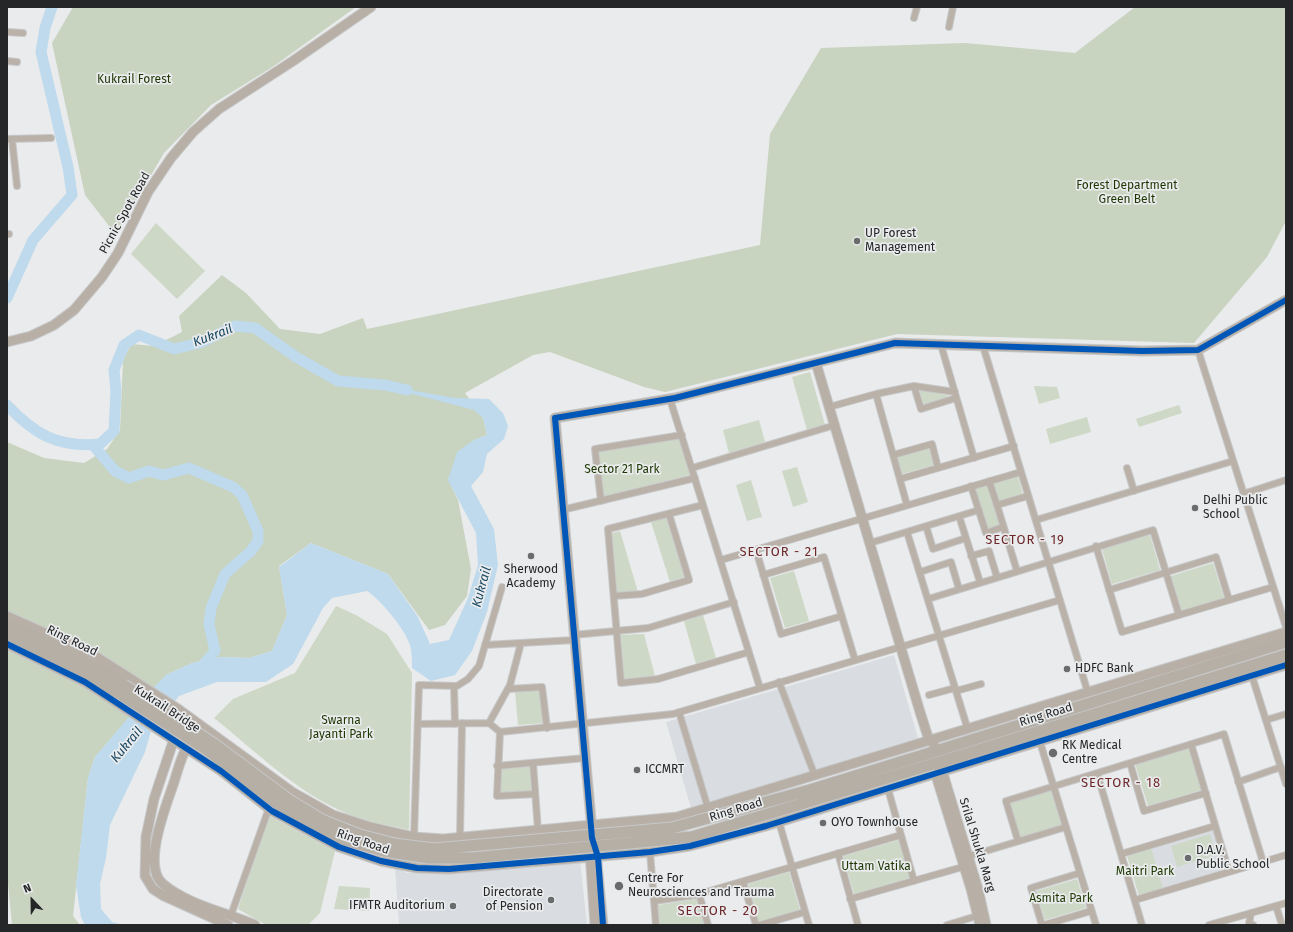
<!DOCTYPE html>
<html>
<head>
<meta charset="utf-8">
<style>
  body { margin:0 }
  #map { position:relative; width:1293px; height:932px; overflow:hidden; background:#eaebec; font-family:"Fira Sans",sans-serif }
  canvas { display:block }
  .frame { position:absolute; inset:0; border:8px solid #252627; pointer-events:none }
  .north { position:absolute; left:12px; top:880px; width:40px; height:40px; -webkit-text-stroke:3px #e9ebed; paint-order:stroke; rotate:338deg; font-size:11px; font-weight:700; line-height:16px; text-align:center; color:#252627 }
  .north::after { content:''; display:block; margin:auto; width:14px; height:18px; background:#252627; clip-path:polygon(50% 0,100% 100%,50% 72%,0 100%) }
</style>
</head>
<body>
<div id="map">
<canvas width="1293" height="932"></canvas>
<div class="frame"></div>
<div class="north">N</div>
</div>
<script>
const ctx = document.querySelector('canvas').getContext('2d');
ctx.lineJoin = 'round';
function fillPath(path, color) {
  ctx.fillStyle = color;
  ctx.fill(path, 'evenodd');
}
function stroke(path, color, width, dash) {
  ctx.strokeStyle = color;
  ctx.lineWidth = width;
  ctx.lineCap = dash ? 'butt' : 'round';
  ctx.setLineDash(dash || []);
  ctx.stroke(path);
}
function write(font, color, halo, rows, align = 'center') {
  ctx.font = font + ' "Fira Sans",sans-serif';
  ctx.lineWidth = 3.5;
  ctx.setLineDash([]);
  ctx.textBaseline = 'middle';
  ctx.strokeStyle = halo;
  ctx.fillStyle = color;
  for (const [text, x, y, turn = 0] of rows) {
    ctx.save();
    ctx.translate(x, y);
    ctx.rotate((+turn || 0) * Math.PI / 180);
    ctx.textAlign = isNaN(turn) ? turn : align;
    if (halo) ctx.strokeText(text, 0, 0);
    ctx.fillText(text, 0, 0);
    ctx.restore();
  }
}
fillPath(new Path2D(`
  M894,655L918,738L691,808L666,722Z
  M1214,830L1226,871L1163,888L1151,848Z
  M580,861L587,925H399L395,868L407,873H432Z`), '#d9dce1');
fillPath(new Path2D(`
  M156,223L205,271L177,299L131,254Z
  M810,372L825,425L807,430L792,377Z
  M1034,386L1057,387L1060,398L1039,404Z
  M919,389L950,396L924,405Z
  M1179,405L1182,413L1139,427L1136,419Z
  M1087,417L1091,432L1050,444L1046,429Z
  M759,420L765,442L729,453L723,430Z
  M679,439L690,475L604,496L599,452Z
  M929,448L934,465L902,474L897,457Z
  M797,467L808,502L793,507L782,471Z
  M1018,476L1023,495L995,504L1001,525L988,529L975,488Z
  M751,480L762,517L747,521L736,485Z
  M666,517L684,577L670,582L651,522Z
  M620,531L638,592L617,593L612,533Z
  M1150,535L1160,570L1112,584L1102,549Z
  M1213,563L1224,598L1181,611L1171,576Z
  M794,571L809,621L785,628L770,578Z
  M336,606L356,615L387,634L412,673L409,830C393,826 375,824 359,818C303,799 259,754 214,718L233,699L295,673Z
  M703,615L716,658L696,664L684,621Z
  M644,634L655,676L624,679L621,635Z
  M541,689L544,723L518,725L515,691Z
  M1189,748L1202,790L1148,806L1135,764Z
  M530,767L531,791L501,793V769Z
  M1051,791L1062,826L1020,839L1009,803Z
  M268,815L335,851L320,913L308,925H266L238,909Z
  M1210,834L1216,855L1177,867L1171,846Z
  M899,840L910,878L854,894L843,856Z
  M1151,848L1163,888L1139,896L1127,856Z
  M789,872L800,910L759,922L748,884Z
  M1077,879L1086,908L1045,920L1036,891Z
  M339,886L370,888L369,911L334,909Z
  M697,899L704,925H660L658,905Z`), '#cdd8c6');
fillPath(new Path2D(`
  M73,7H356L274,66L211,105L164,153L116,235L85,195L52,43Z
  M1135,7H1286V221L1267,257L1194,343L897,334L665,392L644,387L550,352L533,355L465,393L483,418L487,435L474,440L448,479L458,500L471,569L467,596L445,625L429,630L388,574L311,543L279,566L287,615L272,651L249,658L221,657L192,663L166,675L95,757L88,778L73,916L80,925H12L7,873V442L44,458L84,463L107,449L120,430L123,361L131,344L154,346L182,332L179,316L222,275L246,293L280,329L320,334L363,318L367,329L760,245L770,134L821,48L965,43L1075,53Z`), '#c8d3c0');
fillPath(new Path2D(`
  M393,387L455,398L489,399L503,413L508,426L504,439L487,454L483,472L471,486L494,529L498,565L487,612L472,651L455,675L431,681L412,668C412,661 412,652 410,645C404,628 382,601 367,591L332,598L323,608L293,664L266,682H217L179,696L151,731L145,752L110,825L106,858L100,884L101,909L112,922L123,925H85L81,917L76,885L88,778L95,757L154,687L166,675L192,663L221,657L249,658L272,651L287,615L279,567L311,543L388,574L418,617L430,644L449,640L468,598L478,565L476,533L448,480L457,452L474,440L487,435L483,418L474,410L401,391Z`), '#bedaec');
stroke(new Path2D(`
  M7,298L33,240L72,195L68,167L41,52L45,28L52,7
  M7,405C35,435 59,448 100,444L114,431L116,391L114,370L124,345L139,335L174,349L200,343L235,326L255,328L296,357L338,381L385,385L407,390
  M93,445L115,471L129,478L149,471L163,475L189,468L233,487L242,495L258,531V541L251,551L225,574L211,608L209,624L215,651L198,671`), '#bedaec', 11);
const street = new Path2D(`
  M914,18L917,7
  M949,27L953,7
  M7,32L23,33
  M7,61L17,62
  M7,139L51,138
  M12,139L17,186
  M7,234H9
  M941,345L974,458
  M983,346L1088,693
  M1198,350L1286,627
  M914,386L921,409L956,398
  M876,394L907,505
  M670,399L760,688
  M829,407L876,394L914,386L955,392
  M893,455L932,444L938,468
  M692,468L835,425
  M1127,468L1134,491
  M900,479L1014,446
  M989,481L997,505
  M971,486L986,533L1003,527
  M1243,494L1286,480
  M601,501L595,449L682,435
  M703,505L608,529L621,683L658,679L749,652
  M562,510L695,478
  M959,516L980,582
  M1036,520L1233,461
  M926,526L933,549L966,538
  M907,532L968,730
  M870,543L979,510
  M1096,546L1122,632L1273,587
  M756,550L781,634L842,616
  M971,556L989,551L997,577
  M721,560L1021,472
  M1017,571L997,505L1028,496
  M920,572L951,562L959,589
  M763,575L824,557L855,660
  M1109,590L1216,557L1229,600
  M614,596L642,594L689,580L669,514
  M928,599L1153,530L1179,615
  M573,635L648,628L734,602
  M485,645L574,640
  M1252,676L1286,784
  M779,682L815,776
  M454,686L455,724
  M508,689L542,687L547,728
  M956,691L981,684
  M929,695L955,688
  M679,712L708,808
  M1266,720L1286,714
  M489,723L510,685L521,643
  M418,724L489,723L500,732L673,714L1060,600
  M500,732L497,796L535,794
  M1040,742L1096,925
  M1191,744L1229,872
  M533,763L538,831
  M1130,763L1144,811L1206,793
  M497,766L585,758
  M1097,773L1142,925
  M1238,782L1281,767
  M888,789L914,881
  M779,822L809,925
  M414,837L419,685L457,686L468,679L479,666L502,587
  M460,837L462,723
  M1018,841L1006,801L1224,734L1263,862
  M650,852L656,925
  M838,853L858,925
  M1121,854L1215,826
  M966,857L1066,827
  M743,882L756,925
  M699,894L708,925
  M850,899L966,866
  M1135,900L1286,855
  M654,901L696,895L901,835
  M1276,906L1282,925
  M1251,913L1249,924L1253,925
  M231,915L269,808
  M760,925L805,912
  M947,925L980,915
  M1042,925L1031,888L1080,873
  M1044,925L1091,911
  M1209,925L1286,903`);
const secondary = new Path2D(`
  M7,342L31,336L54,325L74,310L102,277L118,253L148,192L171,158L193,132L219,109L293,61L371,7
  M816,363L920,712L928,737L934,745
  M7,616L92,654L178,709L292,792L333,815L370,827L414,837L443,839L677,817L1286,632
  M7,644L85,682L221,771L272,811L339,847L381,861L417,868L449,869L650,852L690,846L766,826L1286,665
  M175,736L154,799L146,837L145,876L153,889L164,896L228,925
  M188,745C181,756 178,770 174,782C167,804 141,866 163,884C188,905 225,912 255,925
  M941,767L978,889L986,925
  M934,769L971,889L980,925
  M592,831L555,418L675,398L895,343L1142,351L1198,350L1286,300
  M590,853L595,925
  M596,853L603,925`);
const highway = new Path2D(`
  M7,625C49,643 86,660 124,685
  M7,635C45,652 82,669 117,692
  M930,753L1286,642
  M933,764L1286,655`);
stroke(street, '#c7c8c9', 8);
stroke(secondary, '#c7c8c9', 11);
stroke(highway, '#c7c8c9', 13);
stroke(street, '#bab1a9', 6);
stroke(secondary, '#b8b0a7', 9);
stroke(highway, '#b5afa6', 11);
const highwayBridge = new Path2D(`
  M124,685L214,744L289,800L322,820L360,835L394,844L434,849L672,828L810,790L930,753
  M117,692L203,747L273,801L309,825L344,840L384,851L429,858H473L692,837L933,764`);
stroke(highwayBridge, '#c7c8c9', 13, []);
stroke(highwayBridge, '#b5afa6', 11);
stroke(new Path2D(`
  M7,644L85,682L221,771L272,811L339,847L381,861L417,868L449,869L650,852L690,846L766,826L1286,665
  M603,925L598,857L592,838L555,418L675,398L895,343L1142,351L1198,350L1286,300`), '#0057b8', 6);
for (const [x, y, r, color] of [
  [857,241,4,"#6a6b6c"],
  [1195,508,4,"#6a6b6c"],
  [531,556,4,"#6a6b6c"],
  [1067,669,4,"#6a6b6c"],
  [1053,753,5,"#6a6b6c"],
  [637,770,4,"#6a6b6c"],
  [823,823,4,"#6a6b6c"],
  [1188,858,4,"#6a6b6c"],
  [619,886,5,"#6a6b6c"],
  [551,900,4,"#6a6b6c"],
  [453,906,4,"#6a6b6c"]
]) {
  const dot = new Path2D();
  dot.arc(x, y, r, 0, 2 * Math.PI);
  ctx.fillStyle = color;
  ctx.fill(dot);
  stroke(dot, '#e9ebed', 1.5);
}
write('12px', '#1e3700', '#e9ebed', [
  ["Kukrail Forest",134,80],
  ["Forest Department",1127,186],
  ["Green Belt",1127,200],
  ["Sector 21 Park",622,470],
  ["Swarna",341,721],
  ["Jayanti Park",341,735],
  ["Uttam Vatika",876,867],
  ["Maitri Park",1145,872],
  ["Asmita Park",1061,899]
]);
write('12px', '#252627', '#e9ebed', [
  ["Picnic Spot Road",125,213,-61],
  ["Ring Road",72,641,26],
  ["Kukrail Bridge",167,709,33],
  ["Ring Road",1046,715,-17],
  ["Ring Road",736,810,-17],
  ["Ring Road",363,842,19],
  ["Srilal Shukla Marg",977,845,73]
]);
write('12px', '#252627', '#e9ebed', [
  ["UP Forest",865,234],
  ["Management",865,248],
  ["Delhi Public",1203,501],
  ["School",1203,515],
  ["Sherwood",531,570,"center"],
  ["Academy",531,584,"center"],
  ["HDFC Bank",1075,669],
  ["RK Medical",1062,746],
  ["Centre",1062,760],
  ["ICCMRT",645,770],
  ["OYO Townhouse",831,823],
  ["D.A.V.",1196,851],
  ["Public School",1196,865],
  ["Centre For",628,879],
  ["Neurosciences and Trauma",628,893],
  ["Directorate",543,893,"right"],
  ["of Pension",543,907,"right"],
  ["IFMTR Auditorium",445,906,"right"]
], 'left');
write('italic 13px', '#184862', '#e9ebed', [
  ["Kukrail",213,336,-21],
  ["Kukrail",482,587,-75],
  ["Kukrail",127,745,-50]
]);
ctx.letterSpacing = '1px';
write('13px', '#6d2729', '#e9ebed', [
  ["SECTOR - 19",1025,540],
  ["SECTOR - 21",779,552],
  ["SECTOR - 18",1121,783],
  ["SECTOR - 20",718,911]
]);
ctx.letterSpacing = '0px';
</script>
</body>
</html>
